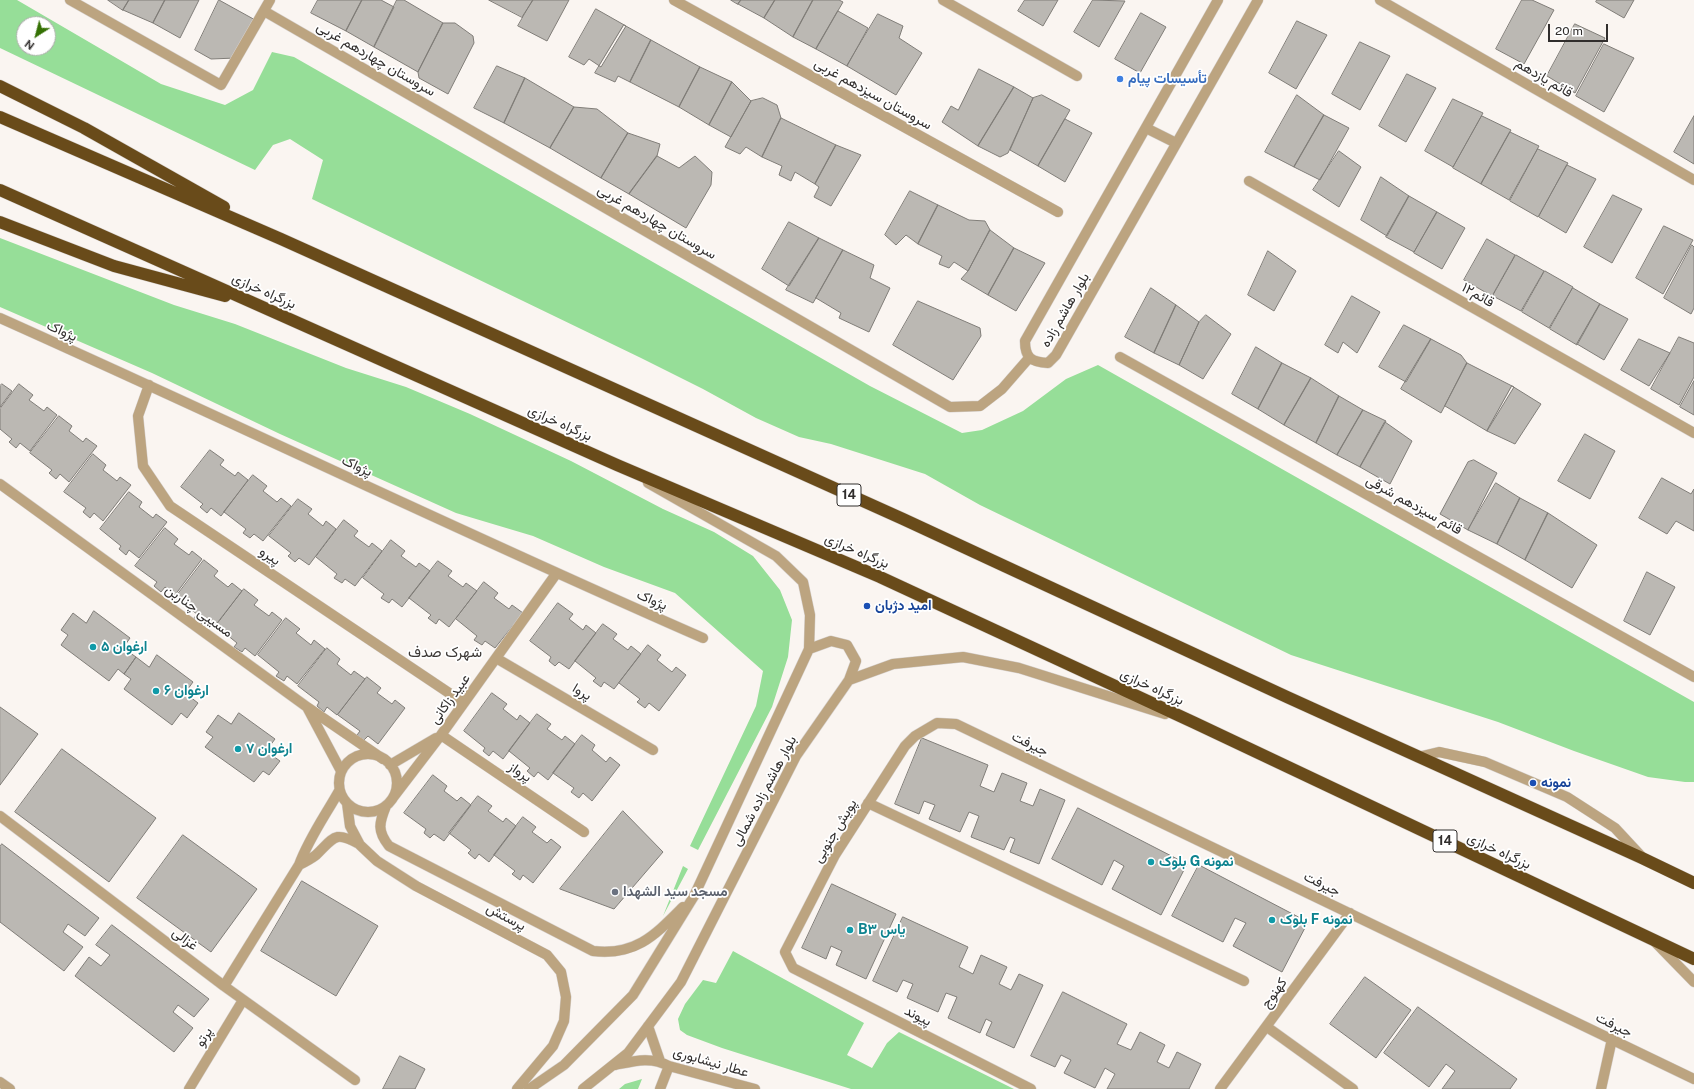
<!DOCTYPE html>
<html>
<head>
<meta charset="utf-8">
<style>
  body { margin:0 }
  #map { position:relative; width:1694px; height:1089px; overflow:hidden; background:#faf5f1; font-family:"Public Sans",sans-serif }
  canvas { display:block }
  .north { position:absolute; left:16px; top:16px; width:40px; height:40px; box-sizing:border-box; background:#fff; border:1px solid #adabab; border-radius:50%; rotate:216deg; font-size:11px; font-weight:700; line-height:16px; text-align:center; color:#312e2d }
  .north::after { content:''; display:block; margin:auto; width:14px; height:18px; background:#357104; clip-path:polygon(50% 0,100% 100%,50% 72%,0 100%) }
  .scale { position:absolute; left:1548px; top:24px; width:60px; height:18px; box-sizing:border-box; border:2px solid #312e2d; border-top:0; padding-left:5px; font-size:12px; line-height:14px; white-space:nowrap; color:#312e2d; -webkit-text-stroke:3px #fff; paint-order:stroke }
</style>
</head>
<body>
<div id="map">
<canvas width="1694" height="1089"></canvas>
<div class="north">N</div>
<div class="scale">20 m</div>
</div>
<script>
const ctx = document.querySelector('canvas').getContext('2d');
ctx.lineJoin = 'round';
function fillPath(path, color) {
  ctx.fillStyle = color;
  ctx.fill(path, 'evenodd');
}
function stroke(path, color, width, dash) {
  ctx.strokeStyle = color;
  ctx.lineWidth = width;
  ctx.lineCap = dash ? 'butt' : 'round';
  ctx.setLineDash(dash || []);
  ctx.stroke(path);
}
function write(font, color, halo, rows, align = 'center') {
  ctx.font = font + ' "Public Sans",Vazirmatn,sans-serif';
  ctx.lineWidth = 3.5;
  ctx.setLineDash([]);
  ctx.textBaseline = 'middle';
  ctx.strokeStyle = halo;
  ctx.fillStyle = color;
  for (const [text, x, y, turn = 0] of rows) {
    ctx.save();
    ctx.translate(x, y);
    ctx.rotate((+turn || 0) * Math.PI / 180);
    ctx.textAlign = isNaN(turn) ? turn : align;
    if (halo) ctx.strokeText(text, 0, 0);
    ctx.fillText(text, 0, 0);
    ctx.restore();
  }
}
fillPath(new Path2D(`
  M0,0H17L161,84L225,105L253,90L272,52L294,57L870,386L962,433L982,430L1023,411L1066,379L1098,365L1694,702V782H1685L1648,777L1574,751L1498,722L1291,655L980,505L925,474L831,444L799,437L756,418L703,389L641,358L312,199L323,160L290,139L273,145L255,170L0,48ZM24,24H48V48H24Z
  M0,238L174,305L235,324L346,368L406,387L470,414L571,461L663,509L714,532L753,556L780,590L792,620L788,657L772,707L698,850L690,846L756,706L763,671L675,593L604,567L533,536L456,513L280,434L152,373L0,307Z
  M683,866L688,869L663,916Z
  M733,951L864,1023L847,1055L872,1068L887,1043L899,1032L1014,1089H851L722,1048L687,1035L680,1030L678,1019L685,1004L703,980L716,983Z
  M642,1079L638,1089H619L625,1084Z`), '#96de98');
const building = new Path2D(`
  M108,0H129L123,10Z
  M129,0H165L153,23L123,10Z
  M165,0H199L180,38L153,23Z
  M219,0L257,21L236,58L211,59L195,50Z
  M318,0H362L346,31L311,13Z
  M362,0H381L394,7L374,47L346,31Z
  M397,0H404L443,23L418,72L374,47Z
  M489,0H533L522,17Z
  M533,0H569L547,41L518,26Z
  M731,0H741L738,4Z
  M741,0H775L764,18L738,4Z
  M775,0H813L793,37L764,18Z
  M813,0H839L843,2L816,49L793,37Z
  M1025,0H1058L1043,26L1018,11Z
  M1093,0L1125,1L1099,47L1074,32Z
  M1522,0H1532L1554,10L1524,64L1496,49Z
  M1597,0H1634L1624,18L1596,2Z
  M596,9L626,26L601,67L589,59L584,65L569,57Z
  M838,11L868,28L847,66L816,49Z
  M1141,13L1166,27L1140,73L1115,59Z
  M878,14L903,26L899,38L922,53L896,95L847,66Z
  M1297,21L1327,35L1296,89L1269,73Z
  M443,23H455L473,36L474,43L448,94L419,78L418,72Z
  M1575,24L1605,38L1575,93L1547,76Z
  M624,25L651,40L630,82L618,76L615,82L595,73Z
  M651,40L700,67L679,107L630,82Z
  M1360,42L1390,56L1360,110L1332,94Z
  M1604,44L1634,58L1604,112L1576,96Z
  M497,66L525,78L504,123L474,108Z
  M700,67L732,82L709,125L679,107Z
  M979,69L1014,87L978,146L942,122L951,106L958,110Z
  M1407,74L1436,88L1406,142L1379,126Z
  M525,78L574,107L550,148L504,123Z
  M732,82L751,101L731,137L709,125Z
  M1014,87L1033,98L1008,153L1000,157L978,146Z
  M1042,95L1070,110L1038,166L1010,150L1033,98Z
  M1297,95L1324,115L1294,167L1265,152Z
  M763,98L777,105L781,118L762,157L746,147L740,154L725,147L751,101Z
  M1453,99L1483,113L1453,167L1425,151Z
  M574,107L597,109L628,133L601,178L550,148Z
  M1324,115L1349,128L1320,180L1294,167Z
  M1482,116L1511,130L1481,184L1453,168Z
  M1694,116V164L1674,152Z
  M781,118L836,145L815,184L795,172L791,181L779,175L782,166L762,157Z
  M1065,119L1092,133L1065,182L1038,166Z
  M1510,132L1539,146L1509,200L1481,184Z
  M628,133L660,144L657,156L629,194L601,178Z
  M836,145L861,155L831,206L814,197L819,187L815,184Z
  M1538,149L1568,163L1538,217L1510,201Z
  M1339,151L1361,167L1339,207L1313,190Z
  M657,156L679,168L695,156L712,172L711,185L686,228L629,194Z
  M1567,165L1596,179L1566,233L1539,217Z
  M1381,177L1409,196L1387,236L1361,220Z
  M910,191L938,205L918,244L906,235L896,245L885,235Z
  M1613,195L1642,209L1612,263L1584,247Z
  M1409,196L1437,212L1414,252L1386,237Z
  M938,205L969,220L985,221L990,230L968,271L954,262L949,268L939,264L942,256L918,244Z
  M1437,212L1465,228L1442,269L1414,253Z
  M789,222L819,238L789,286L762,269Z
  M1664,226L1693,240L1663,294L1636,278Z
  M990,230L1014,248L988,295L961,279L968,271Z
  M819,238L843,250L813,303L786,290Z
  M1487,239L1515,255L1492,296L1464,280Z
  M1692,245L1694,247V308L1691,314L1664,298Z
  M1014,248L1045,263L1016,311L988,295Z
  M843,250L874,265L870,278L890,288L869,332L839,318L841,313L816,298Z
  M1268,251L1296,271L1274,311L1248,295Z
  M1516,255L1544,271L1521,311L1493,296Z
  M1545,271L1573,287L1549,328L1522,312Z
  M1151,288L1176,305L1154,353L1125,337Z
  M1573,288L1600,304L1577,345L1550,329Z
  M1352,296L1380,312L1357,353L1343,342L1338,353L1325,345Z
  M918,301L980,328L981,336L953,380L893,345Z
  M1600,304L1628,319L1604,360L1577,344Z
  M1176,305L1199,322L1179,365L1154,353Z
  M1206,315L1231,334L1203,379L1179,365L1199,322Z
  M1404,325L1431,339L1406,382L1379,367Z
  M1679,337L1694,343V377L1679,405L1651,389Z
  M1431,339L1461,355L1467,363L1441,413L1401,389Z
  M1639,339L1670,353L1649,386L1621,370Z
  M1256,347L1282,363L1258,409L1232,394Z
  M1282,363L1311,378L1284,425L1258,409Z
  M1467,363L1514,387L1487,431L1445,406Z
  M1311,378L1339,396L1316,443L1284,425Z
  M1694,381V415L1680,407Z
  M2,384L12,391L0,407V386Z
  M19,384L33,395L29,400L44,411L47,407L57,415L30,451L20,443L16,448L9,442L12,439L0,429V409Z
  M1512,386L1541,404L1515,444L1487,431Z
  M1339,396L1363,410L1337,455L1316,443Z
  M1363,410L1386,421L1360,467L1337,455Z
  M59,416L72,426L69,431L83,442L86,438L97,446L69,482L60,474L56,479L49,473L52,470L30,453Z
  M1385,422L1412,441L1390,484L1360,467Z
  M1585,434L1615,451L1590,499L1558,481Z
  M210,450L224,460L220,465L235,476L238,472L248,480L221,516L211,508L207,513L200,507L203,504L181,487Z
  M93,454L106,465L103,470L117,481L120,477L131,485L103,521L94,513L90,518L83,512L86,508L64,492Z
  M1474,460L1497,473L1468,530L1440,514L1468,462Z
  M253,475L267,486L263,491L277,502L281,498L291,506L263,541L254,534L250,538L243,533L246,529L224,512Z
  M1662,478L1691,494L1694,489V531L1676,521L1667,534L1639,518Z
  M1496,483L1520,498L1497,544L1468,530Z
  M129,492L142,502L139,507L153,518L156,514L167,522L139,558L129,550L126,555L119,549L121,546L100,529Z
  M1520,498L1548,513L1525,560L1497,544Z
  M298,499L312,509L308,514L323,526L326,521L336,529L309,565L299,558L295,562L288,556L291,553L269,536Z
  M1548,513L1597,545L1572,588L1525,560Z
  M344,520L358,531L354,536L369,547L372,543L382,551L355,586L345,579L342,583L334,578L337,574L316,557Z
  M165,528L178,539L174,544L189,555L192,551L202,559L175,595L165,587L161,592L154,586L157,582L135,566Z
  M391,540L405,551L401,556L416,567L419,563L430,571L402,607L392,599L389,603L381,598L384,594L363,578Z
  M204,560L218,571L214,576L228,587L232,583L242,591L214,627L205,619L201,624L194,618L197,614L175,598Z
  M438,561L452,571L448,576L463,587L466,583L477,591L449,627L439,619L436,624L428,618L431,615L409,598Z
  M1647,572L1675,587L1650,635L1624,621Z
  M484,582L498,593L494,598L509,609L512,605L523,613L495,648L485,641L482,645L474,640L477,636L456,619Z
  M244,589L258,600L254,605L269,616L272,612L282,620L255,656L245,648L242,652L234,647L237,643L216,626Z
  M558,603L573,614L569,619L583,630L586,625L596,633L569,669L559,662L555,666L549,661L551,657L530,641Z
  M94,611L130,638L123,648L136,657L124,674L118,669L109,681L61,645L68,635L61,630L73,613L86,623Z
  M286,618L300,629L296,633L311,645L314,640L325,649L297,684L287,676L284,681L276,676L279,672L258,655Z
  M603,624L617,634L613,639L628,650L631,646L641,654L614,689L604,682L601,687L593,681L596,678L575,661Z
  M648,645L661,655L657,660L672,672L676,667L686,675L659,711L649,703L645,708L637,702L640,699L619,683Z
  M327,648L340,659L337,664L351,675L354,671L365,679L337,715L327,707L324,712L317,706L319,702L298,686Z
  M157,655L193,682L185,693L198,703L187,718L181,713L172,725L124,689L131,679L124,674L136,657L149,667Z
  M367,677L381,688L377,693L392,704L395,700L405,708L378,744L368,736L364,740L357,735L360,731L338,715Z
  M492,693L507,704L503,709L517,720L520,715L530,723L503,759L493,751L489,756L483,751L485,748L464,731Z
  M0,707L38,734L0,785Z
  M239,713L275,739L266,751L280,761L269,775L263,771L254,782L205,747L213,737L206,732L218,715L231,724Z
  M537,714L551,724L547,729L562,740L565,736L575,744L548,780L538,772L534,777L527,771L530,768L509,751Z
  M582,735L595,745L592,750L606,762L610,757L620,765L592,801L583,793L579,798L571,792L574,788L553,773Z
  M922,738L988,765L980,786L994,792L1002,773L1027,783L1020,801L1033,806L1040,789L1065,800L1039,864L1010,852L1015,839L1010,837L1004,850L971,837L979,816L969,812L960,832L929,819L935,805L924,801L919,814L895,804Z
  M62,749L156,818L109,882L15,812Z
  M433,775L447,786L444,791L457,801L461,797L471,805L444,841L434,834L430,838L424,833L426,829L404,813Z
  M478,796L492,806L488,811L503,822L506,818L516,826L489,862L479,854L475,859L468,853L471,850L449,833Z
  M1078,808L1187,864L1161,915L1112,889L1124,866L1114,860L1102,885L1052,859Z
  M623,811L663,852L614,909L560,889Z
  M523,817L536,827L532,832L547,843L551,839L561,847L533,883L523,875L520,880L512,874L515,871L494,855Z
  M183,835L257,889L211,952L137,898Z
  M2,844L99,918L85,936L68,924L63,932L83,947L64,971L0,922V847Z
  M1199,865L1308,922L1282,972L1233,946L1246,923L1235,918L1223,942L1172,916Z
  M302,881L378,926L336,996L261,951Z
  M832,884L896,914L866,979L836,965L842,951L831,946L826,959L802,948Z
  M903,917L968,947L959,967L973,974L981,955L1007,967L999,984L1011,990L1019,974L1043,985L1014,1048L986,1035L992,1022L986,1019L980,1033L948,1018L957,997L946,993L938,1012L907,998L913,984L903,980L897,992L873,981Z
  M112,925L209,999L194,1017L178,1005L173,1012L193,1028L174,1052L75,976L89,957L101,966L110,955L96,945Z
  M1365,977L1411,1010L1376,1058L1330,1024Z
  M1063,992L1127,1024L1117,1044L1131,1050L1140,1032L1165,1045L1157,1062L1169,1068L1177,1052L1201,1064L1189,1089H1107L1115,1074L1105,1068L1095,1088L1064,1073L1071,1060L1061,1055L1055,1067L1031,1056Z
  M1418,1007L1517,1079L1510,1089H1442L1455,1071L1446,1064L1429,1087L1384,1053Z
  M400,1056L425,1069L415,1089H383Z`);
fillPath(building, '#bbb8b3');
stroke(building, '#807d78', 1);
const minor = new Path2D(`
  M70,0L221,85L270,0
  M674,0L1058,212
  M943,0L1077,76
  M1218,0L1025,341C1025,358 1031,362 1048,363L1056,355L1258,0
  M1380,0L1694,180
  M264,11L950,407L980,406L1002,389L1029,358
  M1146,128L1176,143
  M1249,181L1694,433
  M0,318C235,423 467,535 703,638
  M1120,357L1694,677
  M149,385L138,416L143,466L170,506L464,703
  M0,484L307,707L383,759
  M809,649L831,641L847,645L856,661L849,680
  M496,658L653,750
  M308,709L341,771
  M441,735L584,832
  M339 783a29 29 0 1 1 58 0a29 29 0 1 1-58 0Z
  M1418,757L1439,752L1485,762L1567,797L1615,828L1641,856
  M390,765L436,738
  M392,799L441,735L556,574
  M347,803L350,826L360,845L377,861L416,886L547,955L561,972L566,997L564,1021L553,1046L517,1089
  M868,803L1244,981
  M386,806C379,823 377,831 389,846L593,951C636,956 655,935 683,907
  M0,816L224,986L355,1080
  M299,865C305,862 311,859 316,855C334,838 334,830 359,844
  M1655,942L1694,982
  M224,986L299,865C309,838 325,816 339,791
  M648,1026L660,1061
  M1267,1027L1353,1089
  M615,1065C634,1061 651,1056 669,1066L755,1089
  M0,1082L10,1089
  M189,1089L243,1000
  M529,1089L564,1065L633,995L694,896L809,649L810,615L803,582L776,556L648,483
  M583,1089L628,1053L681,982L796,756L849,680L893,664L963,657L1019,668L1165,714
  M660,1089L669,1066
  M1031,1089L793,968L785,952L835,855L905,746L915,736L937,723L956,724L1694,1079
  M1220,1089L1350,913
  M1601,1089L1612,1039`);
const highway = new Path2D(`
  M0,86L84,128L224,207
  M0,117L281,239L903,519L1287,697L1642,858L1694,883
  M0,190L617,465L880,577L1195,723L1694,959
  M0,222L114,266L225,296`);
stroke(minor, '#d6d1ce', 11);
stroke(highway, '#d6d1ce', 13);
stroke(minor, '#bca480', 10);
stroke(highway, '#694b1a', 12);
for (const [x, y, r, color] of [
  [1120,79,4,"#3f7fe0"],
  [867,606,4,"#1a4fb4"],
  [93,647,4,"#0f9aa8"],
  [156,691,4,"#0f9aa8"],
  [238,749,4,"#0f9aa8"],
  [1533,783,4,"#1a4fb4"],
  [1151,862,4,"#0f9aa8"],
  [615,892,4,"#6b7280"],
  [1272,920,4,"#0f9aa8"],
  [850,930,4,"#0f9aa8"]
]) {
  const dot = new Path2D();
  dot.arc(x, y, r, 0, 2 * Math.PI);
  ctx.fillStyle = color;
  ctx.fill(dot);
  stroke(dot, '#fff', 1.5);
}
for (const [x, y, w] of [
  [849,495,24],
  [1445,841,24]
]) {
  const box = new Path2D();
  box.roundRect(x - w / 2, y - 11, w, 22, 3);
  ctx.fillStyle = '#fff';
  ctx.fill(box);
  stroke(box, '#312e2d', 1);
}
write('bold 13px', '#312e2d', null, [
  ["14",849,495],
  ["14",1445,841]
]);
write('14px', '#312e2d', '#fff', [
  ["سروستان چهاردهم غربی",376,59,30],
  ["قائم یازدهم",1544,78,30],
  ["سروستان سیزدهم غربی",873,94,29],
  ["سروستان چهاردهم غربی",657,222,30],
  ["بزرگراه خرازی",264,291,24],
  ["قائم۱۲",1478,295,30],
  ["بلوار هاشم زاده",1065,310,-60],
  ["پژواک",62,331,24],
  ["بزرگراه خرازی",560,423,24],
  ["پژواک",357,466,25],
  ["قائم سیزدهم شرقی",1414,505,29],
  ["بزرگراه خرازی",857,551,23],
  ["پیرو",270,556,34],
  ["پژواک",652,600,23],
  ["مسیبی چناربن",199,611,36],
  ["بزرگراه خرازی",1152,687,25],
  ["پروا",582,692,30],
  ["عبید زاکانی",450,699,-54],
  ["جيرفت",1030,744,26],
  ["پرواز",520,772,34],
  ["بلوار هاشم زاده شمالی",764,791,-62],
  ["پویش جنوبی",835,831,-59],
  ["بزرگراه خرازی",1499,851,25],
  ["جيرفت",1322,884,26],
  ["پرستش",506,917,28],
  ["غزالی",185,939,37],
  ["كهنوج",1274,993,-54],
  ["پیوند",918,1016,27],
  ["جيرفت",1614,1025,26],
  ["پرتو",204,1037,-59],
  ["عطار نیشابوری",711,1062,16]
]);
write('bold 14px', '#366cbe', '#fff', [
  ["تأسیسات پیام",1128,79]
], 'left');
write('bold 14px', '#164399', '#fff', [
  ["امید دژبان",875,606],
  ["نمونه",1541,783]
], 'left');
write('bold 14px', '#0d838f', '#fff', [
  ["ارغوان ۵",101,647],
  ["ارغوان ۶",164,691],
  ["ارغوان ۷",246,749],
  ["بلوک G نمونه",1159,862],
  ["بلوک F نمونه",1280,920],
  ["B۳ یاس",858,930]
], 'left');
write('bold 14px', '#5b616d', '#fff', [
  ["مسجد سید الشهدا",623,892]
], 'left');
write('15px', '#3d3936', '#fff', [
  ["شهرک صدف",445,652]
]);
</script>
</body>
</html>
